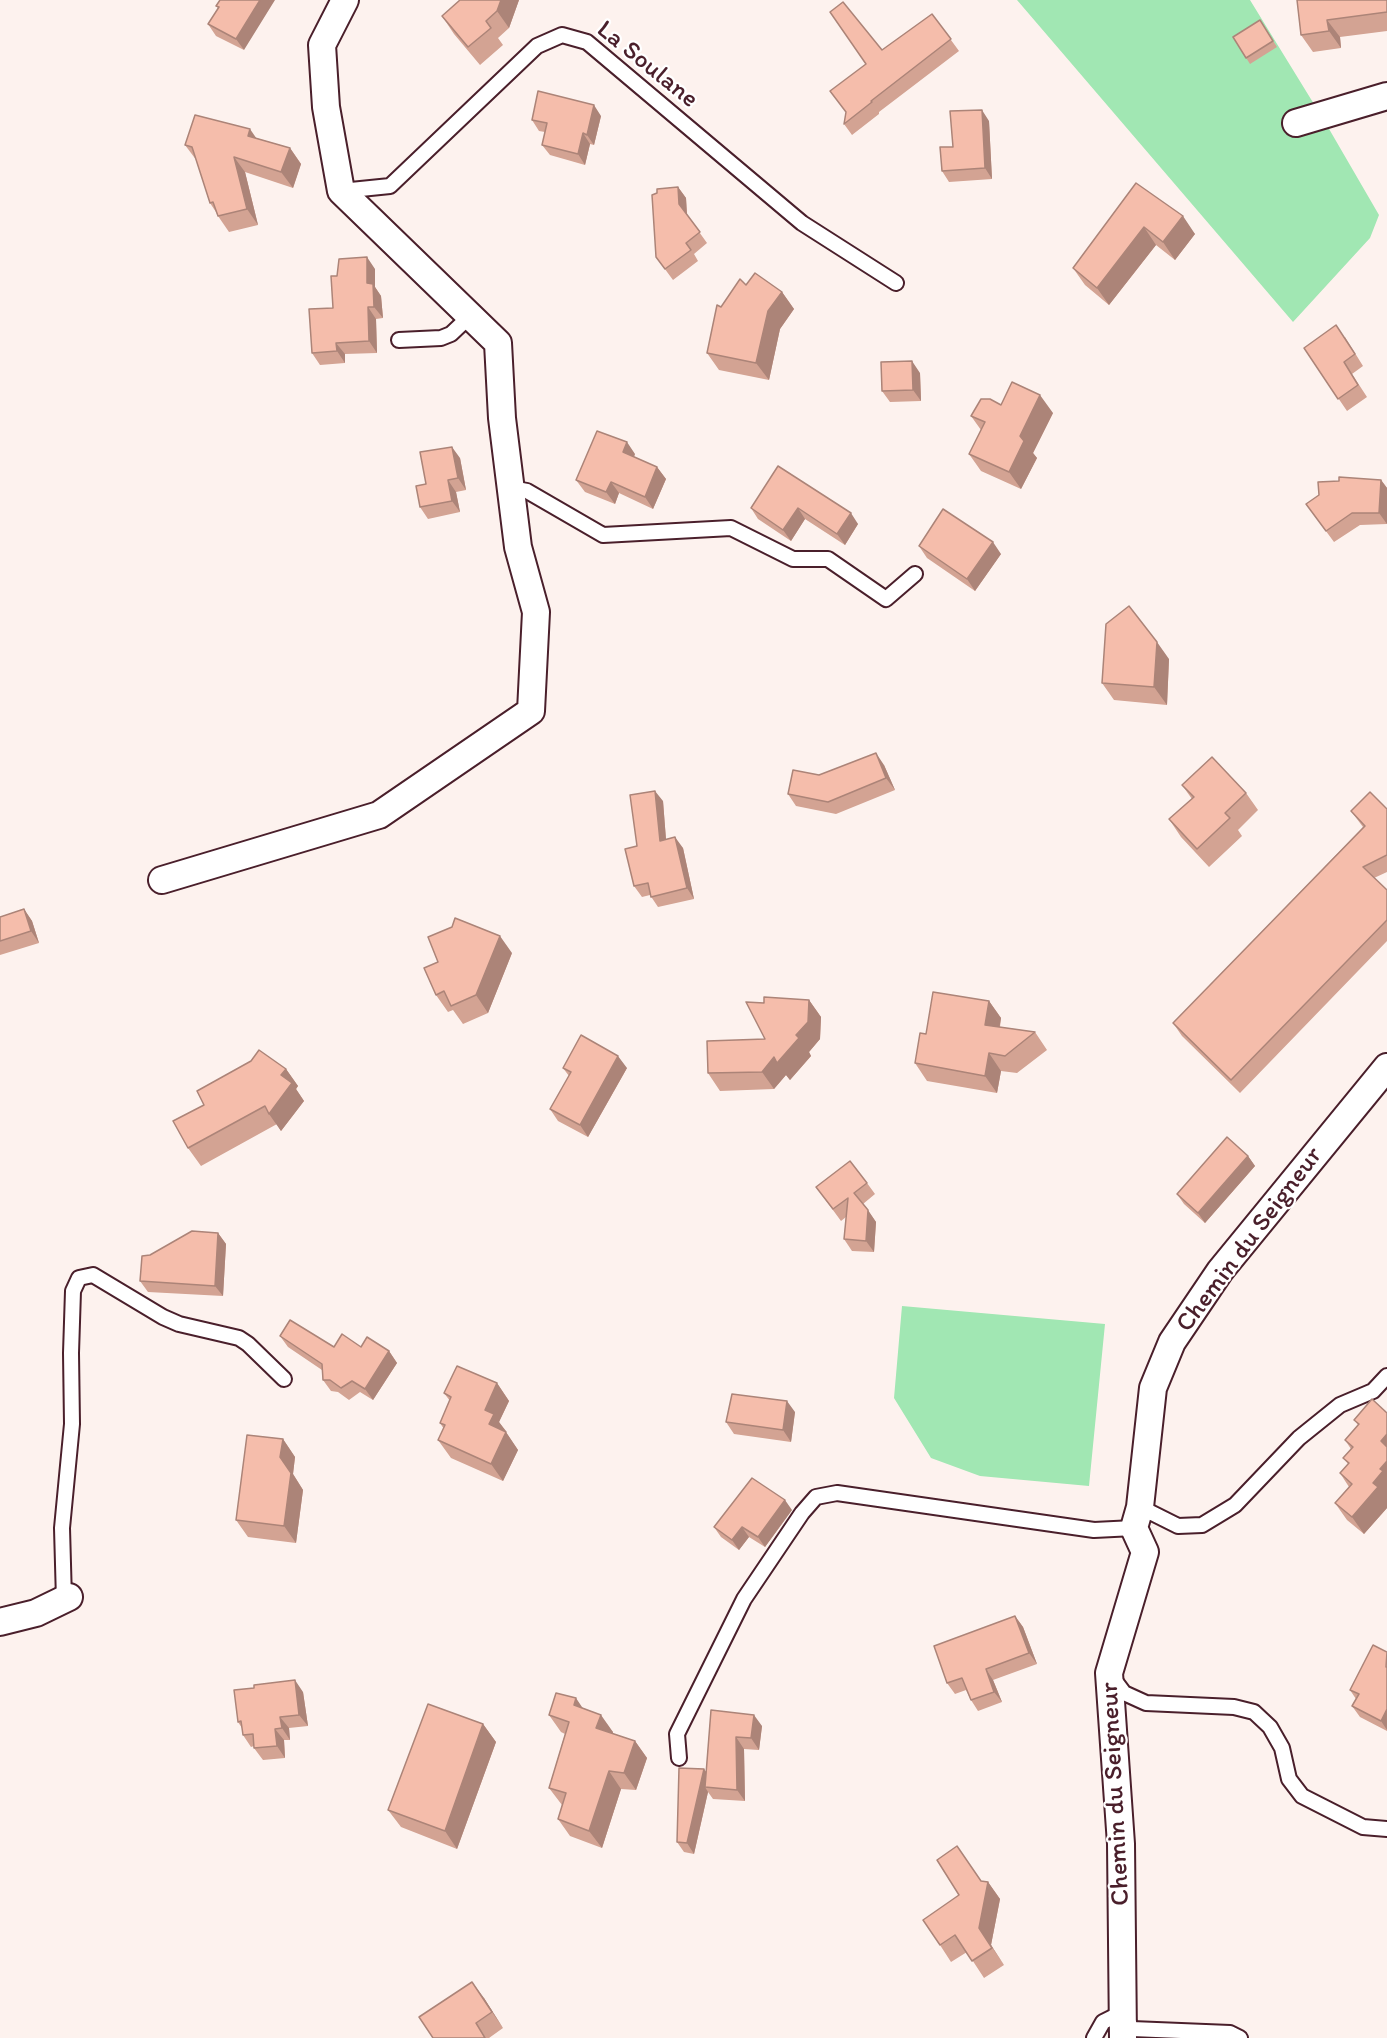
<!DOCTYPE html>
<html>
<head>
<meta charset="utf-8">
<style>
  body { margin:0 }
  canvas { display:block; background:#fdf2ee }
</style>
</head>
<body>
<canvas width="1387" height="2038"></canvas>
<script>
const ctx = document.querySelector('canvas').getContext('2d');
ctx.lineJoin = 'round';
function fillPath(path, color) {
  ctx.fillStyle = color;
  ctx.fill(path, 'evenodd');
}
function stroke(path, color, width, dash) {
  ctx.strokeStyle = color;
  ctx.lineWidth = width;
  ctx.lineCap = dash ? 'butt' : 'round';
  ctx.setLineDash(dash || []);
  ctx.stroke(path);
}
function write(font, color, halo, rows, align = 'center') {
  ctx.font = font + ' Itim,sans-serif';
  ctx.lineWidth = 4.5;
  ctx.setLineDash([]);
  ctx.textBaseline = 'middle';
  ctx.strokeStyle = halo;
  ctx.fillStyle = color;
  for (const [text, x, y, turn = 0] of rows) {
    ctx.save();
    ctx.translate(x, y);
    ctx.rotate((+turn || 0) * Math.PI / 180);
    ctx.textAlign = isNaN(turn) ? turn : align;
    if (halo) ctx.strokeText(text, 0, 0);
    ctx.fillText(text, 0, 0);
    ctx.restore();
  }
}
fillPath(new Path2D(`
  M1017,0H1250L1325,122L1379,215L1370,238L1293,322Z
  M902,1306L1105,1324L1089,1486L980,1476L931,1458L894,1398Z`), '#a1e7b3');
const lane = new Path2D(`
  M341,191L390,186L537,46L562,35L587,42L802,223L896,283
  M399,340L441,338L451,334L470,316
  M511,488L527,491L603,535L731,528L793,559H828L886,599L915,574
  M1140,1507L1178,1526L1202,1525L1235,1505L1299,1438L1340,1405L1373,1391L1387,1376
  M64,1600L62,1528L72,1424L71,1353L73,1291L79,1278L93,1275L163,1317L179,1324L239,1338L248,1344L284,1379
  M1112,1677L1124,1693L1146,1703L1234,1707L1254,1712L1270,1727L1282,1748L1289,1779L1302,1796L1363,1827L1387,1829
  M679,1758L677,1734L744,1599L802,1513L816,1497L837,1493L1094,1530L1134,1528
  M1094,2038L1103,2022L1123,2012L1132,2029L1230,2033L1240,2038`);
const street = new Path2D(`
  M1296,123L1387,96
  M162,880L379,815L531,711L536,612L518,547L502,418L498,343L341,191L326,107L322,45L345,0
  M0,1622L36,1613L69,1597
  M1123,2038L1121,1844L1109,1673L1145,1552L1134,1528L1140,1507L1153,1388L1172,1342L1220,1271L1387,1067`);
stroke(lane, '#4a1f2b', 18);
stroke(street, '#4a1f2b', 30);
stroke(lane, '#fff', 14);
stroke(street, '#fff', 26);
fillPath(new Path2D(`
  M220,0L244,50L216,36L208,24L218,8L216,6Z
  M460,0H519L509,28L498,38L503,45L480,65L454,34L442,16Z
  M1297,0H1387V31L1340,37L1341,48L1313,52L1301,35Z
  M932,14L959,51L879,112V114L852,135L844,124L846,112L866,64L882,50Z
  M1260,20L1277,47L1250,64L1233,37Z
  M601,116L594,145L590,144L585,165L550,155L542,145L545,132L539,131L532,120Z
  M989,121L992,179L949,182L942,171L953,147Z
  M256,138L290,148L301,164L293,188L245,172L258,225L229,232L218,216L216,212L210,203L197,161L185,145Z
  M1136,183L1195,234L1175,260L1156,245L1109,305L1085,285L1073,268Z
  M678,187L686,198L687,215L707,243L694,254L698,261L673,280L656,257Z
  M375,269V287L381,296L383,318L376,319L377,353L345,354V363L320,365L312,353L333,308L337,276Z
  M746,285L782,292L794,309L780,329L769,380L719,370L707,353L721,307Z
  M1345,337L1363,366L1352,374L1367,397L1347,411L1304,348Z
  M920,373L921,401L890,402L882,391Z
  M1001,405L1053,413L1033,453L1037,458L1021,489L981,471L969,454L981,430L971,416Z
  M635,454L634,457L657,467L666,479L653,509L619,493L615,504L585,492L576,480Z
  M460,458L466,490L456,492L460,512L428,519L420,507L426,484Z
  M778,466L858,524L845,545L805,519L791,541L758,519L751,508Z
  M1381,480L1387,488V524L1360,525L1334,542L1306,504Z
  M919,546L1001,554L975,591L927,558Z
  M1169,659L1167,705L1114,700L1102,683Z
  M884,765L895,790L836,814L796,806L788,794Z
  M1182,785L1246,793L1258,810L1238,830L1242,836L1209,867L1181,837L1169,819L1192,799Z
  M663,801L666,840L683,848L694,899L658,907L650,895L642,897L634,886L637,846Z
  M1387,809V872L1374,878L1387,890V941L1240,1093L1182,1036L1173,1023L1363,827L1351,811Z
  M24,909L32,921L39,943L0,955V917Z
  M512,953L488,1013L463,1024L453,1010L448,1012L436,995Z
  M809,1000L821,1017L820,1039L809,1052L811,1056L790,1080L786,1075L774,1089L720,1091L708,1073L765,1039L764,1003Z
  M989,1001L1001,1018L1000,1027L1035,1032L1047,1050L1017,1073L1001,1071L997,1093L927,1081L915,1063L926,1034Z
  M563,1068H627L588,1137L558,1121L550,1109L569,1076Z
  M286,1069L298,1086L296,1089L304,1101L281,1131L277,1124L201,1166L188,1148Z
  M1248,1156L1255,1166L1205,1223L1184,1204L1177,1194Z
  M867,1183L875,1194L863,1204L876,1222L874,1252L852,1251L844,1239L846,1217L841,1221L816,1187Z
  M218,1233L226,1244L223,1296L148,1292L140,1281L150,1255Z
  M280,1336L334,1347H361L389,1351L397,1363L373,1400L360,1392L349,1400L338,1392L331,1391L323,1380L322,1370L288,1347Z
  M497,1383L509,1401L499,1422L518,1450L503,1481L451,1458L438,1440L444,1429L440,1423L450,1401L444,1393Z
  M795,1412L791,1442L734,1434L726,1422Z
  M1387,1413V1508L1364,1534L1347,1520L1335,1503L1349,1487L1340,1473L1348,1464L1343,1458L1351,1449L1345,1440L1358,1425L1354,1420Z
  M283,1439L295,1457L293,1474L303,1490L296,1543L248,1537L236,1520Z
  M792,1510L765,1547L749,1537L739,1550L721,1537L714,1527Z
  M1015,1616L1023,1627L1037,1664L993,1680L1002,1702L978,1711L971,1700L966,1690L955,1694L947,1683Z
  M1387,1652V1731L1360,1717L1352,1706L1356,1699L1350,1690Z
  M303,1692L308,1726L289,1728L290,1740H284L285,1758L263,1760L254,1748V1746L251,1747L243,1735L242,1728L238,1722Z
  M582,1708L613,1732V1734L635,1741L647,1758L636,1790L621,1789L602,1848L570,1836L558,1819L562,1805L549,1788L565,1734L561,1732L549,1715Z
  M711,1710L762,1726L759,1750L744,1749L745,1801L713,1799L708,1792L694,1854L684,1852L677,1842L704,1769L706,1772Z
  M483,1724L496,1742L457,1849L401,1827L388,1810Z
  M981,1881L988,1882L1000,1899L991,1945L1004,1965L984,1978L967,1952L951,1962L940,1945Z
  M484,1998L503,2028L489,2038H433Z`), '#d3a393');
fillPath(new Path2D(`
  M260,0H275L244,50L236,39Z
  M501,0H519L509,28L497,11Z
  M1327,20L1340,37L1341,48L1329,31Z
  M594,105L601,116L594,145L587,135Z
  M982,110L989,121L992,179L985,168Z
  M250,129L261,145L248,136Z
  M583,133L590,144L585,165L578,154Z
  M290,148L301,164L293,188L281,172Z
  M234,157L245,172L258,225L247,209Z
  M678,187L686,198L687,215L679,204Z
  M1183,216L1195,234L1175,260L1163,242Z
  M1144,227L1156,245L1109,305L1097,288Z
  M367,257L375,269V287L381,296L383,318L374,307L367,283Z
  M782,292L794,309L780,329L769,380L756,363L768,311Z
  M368,307L376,319L377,353L369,341Z
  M336,343L345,354V363L337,351Z
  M912,361L920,373L921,401L913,390Z
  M1040,395L1053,413L1033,453L1037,458L1021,489L1009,472L1020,436Z
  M627,442L635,454L631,463L623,452Z
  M452,447L460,458L466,490L458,478Z
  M657,467L666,479L653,509L645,497Z
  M448,480L456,492L460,512L452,501Z
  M1381,480L1387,488V524L1379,513Z
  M611,482L619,493L615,504L606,492Z
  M798,508L805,519L791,541L783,530Z
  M851,513L858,524L845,545L837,534Z
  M993,542L1001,554L975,591L967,579Z
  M1157,642L1169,659L1167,705L1154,687Z
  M876,753L884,765L895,790L886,778Z
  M655,791L663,801L667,852L660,841Z
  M675,837L683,848L694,899L687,888Z
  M24,909L32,921L39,943L31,931Z
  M500,936L512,953L488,1013L476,995Z
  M809,1000L821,1017L820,1039L809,1052L811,1056L790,1080L786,1075L774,1089L762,1072L774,1057L796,1035Z
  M989,1001L1001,1018L997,1042L985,1025Z
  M989,1053L1001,1071L997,1093L985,1076Z
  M618,1056L627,1068L588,1137L580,1125Z
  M286,1069L298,1086L296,1089L304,1101L281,1131L269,1114L281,1075Z
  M1248,1156L1255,1166L1205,1223L1198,1213Z
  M868,1210L876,1222L874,1252L866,1241Z
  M218,1233L226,1244L223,1296L215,1286Z
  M389,1351L397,1363L373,1400L365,1389Z
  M497,1383L509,1401L499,1422L506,1431L501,1442L489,1424L485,1410Z
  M787,1401L795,1412L791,1442L783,1430Z
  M506,1432L518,1450L503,1481L491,1464Z
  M1387,1434V1450L1381,1441Z
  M283,1439L295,1457L293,1474L303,1490L296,1543L284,1526L280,1457Z
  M1387,1461V1508L1364,1534L1352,1517L1373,1483L1380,1469Z
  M785,1500L792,1510L765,1547L758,1537Z
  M742,1527L749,1537L739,1550L732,1540Z
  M1015,1616L1023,1627L1037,1664L1029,1653Z
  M986,1669L993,1680L1002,1702L994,1692Z
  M295,1680L303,1692L308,1726L299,1715Z
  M576,1698L588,1716L574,1705Z
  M1387,1709V1730L1381,1721Z
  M601,1715L613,1732L608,1746L596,1728Z
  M754,1715L762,1726L759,1750L751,1738Z
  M280,1717L289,1728L290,1740L282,1728Z
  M483,1724L496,1742L457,1849L445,1831Z
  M275,1729L284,1740L285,1758L277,1746Z
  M736,1737L744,1749L745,1801L737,1790Z
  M635,1741L647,1758L636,1790L624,1773Z
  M704,1769L711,1779L705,1787L708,1792L694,1854L687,1843Z
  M609,1771L621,1789L602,1848L589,1831Z
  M988,1882L1000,1899L991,1945L1004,1965L979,1928Z
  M472,1982L484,1998L503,2028L492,2012Z`), '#ac8478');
const building = new Path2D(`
  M220,0H260L236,39L208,24L219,7L216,6Z
  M460,0H501L497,11L486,21L491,28L468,47L442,16Z
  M1297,0H1387V12L1327,20L1329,31L1301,35Z
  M843,2L882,50L932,14L951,39L871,101L872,102L844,124L846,112L830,91L866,64L830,12Z
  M1260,20L1273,41L1246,58L1233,37Z
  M538,91L594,105L587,135L583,133L578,154L542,145L547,123L532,120Z
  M982,110L985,168L942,171L940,147H953L950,111Z
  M195,115L250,129L248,136L290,148L281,172L234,157L247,209L218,216L213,202L210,203L192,147L185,145Z
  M1136,183L1183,216L1163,242L1144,227L1097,288L1073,268Z
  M678,187L679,204L700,232L686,243L691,250L665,269L656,257L652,195L657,193V189Z
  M367,257V283L373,284L374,307H368L369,341L336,343L337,351L312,353L309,309L333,308L331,276H337L339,259Z
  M755,273L782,292L768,311L756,363L707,353L717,305L721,307L740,279L746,285Z
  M1336,325L1355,354L1344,362L1358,385L1338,399L1304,348Z
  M912,361L913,390L882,391L881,362Z
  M1012,382L1040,395L1020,436L1024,441L1009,472L969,454L985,422L971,416L981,399H990L1001,405Z
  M597,431L627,442L623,452L657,467L645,497L611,482L606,492L576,480Z
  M452,447L458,478L448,480L452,501L420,507L416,486L426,484L420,452Z
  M778,466L851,513L837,534L798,508L783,530L751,508Z
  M1339,477L1381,480L1379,513H1352L1326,531L1306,504L1319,495L1318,482L1339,481Z
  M943,509L993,542L967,579L919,546Z
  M1129,606L1157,642L1154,687L1102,683L1106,624Z
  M876,753L886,778L828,802L788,794L793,770L819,775Z
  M1212,757L1246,793L1225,813L1230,818L1197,849L1169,819L1194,797L1182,785Z
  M655,791L660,841L675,837L687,888L651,897L648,883L634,886L625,849L637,846L630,795Z
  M1370,792L1387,809V855L1363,867L1387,890V920L1231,1080L1173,1023L1365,826L1351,811Z
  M24,909L31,931L0,941V917Z
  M455,918L500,936L476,995L451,1006L444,991L436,995L424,968L438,962L428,937L452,927Z
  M933,992L989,1001L985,1025L1035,1032L1005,1056L989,1053L985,1076L915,1063L920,1033L926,1034Z
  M764,997L809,1000L808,1022L796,1035L799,1038L777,1063L774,1057L762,1072L708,1073L707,1041L765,1039L746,1002L764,1003Z
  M581,1035L618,1056L580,1125L550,1109L571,1072L563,1068Z
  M259,1050L286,1069L281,1075L292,1083L269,1114L265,1106L188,1148L173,1121L204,1105L197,1091L251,1061Z
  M1227,1137L1248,1156L1198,1213L1177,1194Z
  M850,1161L867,1183L854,1193L868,1210L866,1241L844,1239L848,1198L833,1209L816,1187Z
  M192,1231L218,1233L215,1286L140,1281L142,1256L150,1255Z
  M290,1320L334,1347L342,1334L361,1347L367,1337L389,1351L365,1389L352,1381L341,1388L330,1380H323L322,1364L280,1336Z
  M457,1366L497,1383L485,1410L494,1414L489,1424L506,1432L491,1464L438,1440L445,1425L440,1423L451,1397L444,1393Z
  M732,1394L787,1401L783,1430L726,1422Z
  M1372,1399L1387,1413V1434L1381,1441L1387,1447V1461L1380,1469L1383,1471L1373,1483L1378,1487L1352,1517L1335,1503L1352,1484L1340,1473L1349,1463L1343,1458L1353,1447L1345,1440L1359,1424L1354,1420Z
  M247,1435L283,1439L280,1457L291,1473L284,1526L236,1520Z
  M752,1478L785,1500L758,1537L742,1527L732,1540L714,1527Z
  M1015,1616L1029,1653L986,1669L994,1692L971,1700L962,1678L947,1683L934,1646Z
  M1373,1645L1387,1652L1386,1667H1387V1709L1381,1721L1352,1706L1359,1694L1350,1690Z
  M295,1680L299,1715L280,1717L282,1728L275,1729L277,1746L254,1748L253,1734L243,1735L241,1721L238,1722L234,1690L254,1688V1685Z
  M556,1693L576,1698L574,1705L601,1715L596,1728L635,1741L624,1773L609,1771L589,1831L558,1819L566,1793L549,1788L569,1722L549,1715Z
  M428,1704L483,1724L445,1831L388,1810Z
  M711,1710L754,1715L751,1738L736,1737L737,1790L705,1787Z
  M679,1768L704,1769L687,1843L677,1842Z
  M957,1846L981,1881L988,1882L979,1928L992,1948L972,1961L955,1935L940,1945L923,1920L959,1895L937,1860Z
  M472,1982L492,2012L476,2023L485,2038H433L419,2017Z`);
fillPath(building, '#f5bdab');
stroke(building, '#ac8478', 1.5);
write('26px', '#4a1f2b', '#fff', [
  ["La Soulane",647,65,39],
  ["Chemin du Seigneur",1250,1240,-53],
  ["Chemin du Seigneur",1116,1794,-93]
]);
</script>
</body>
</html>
